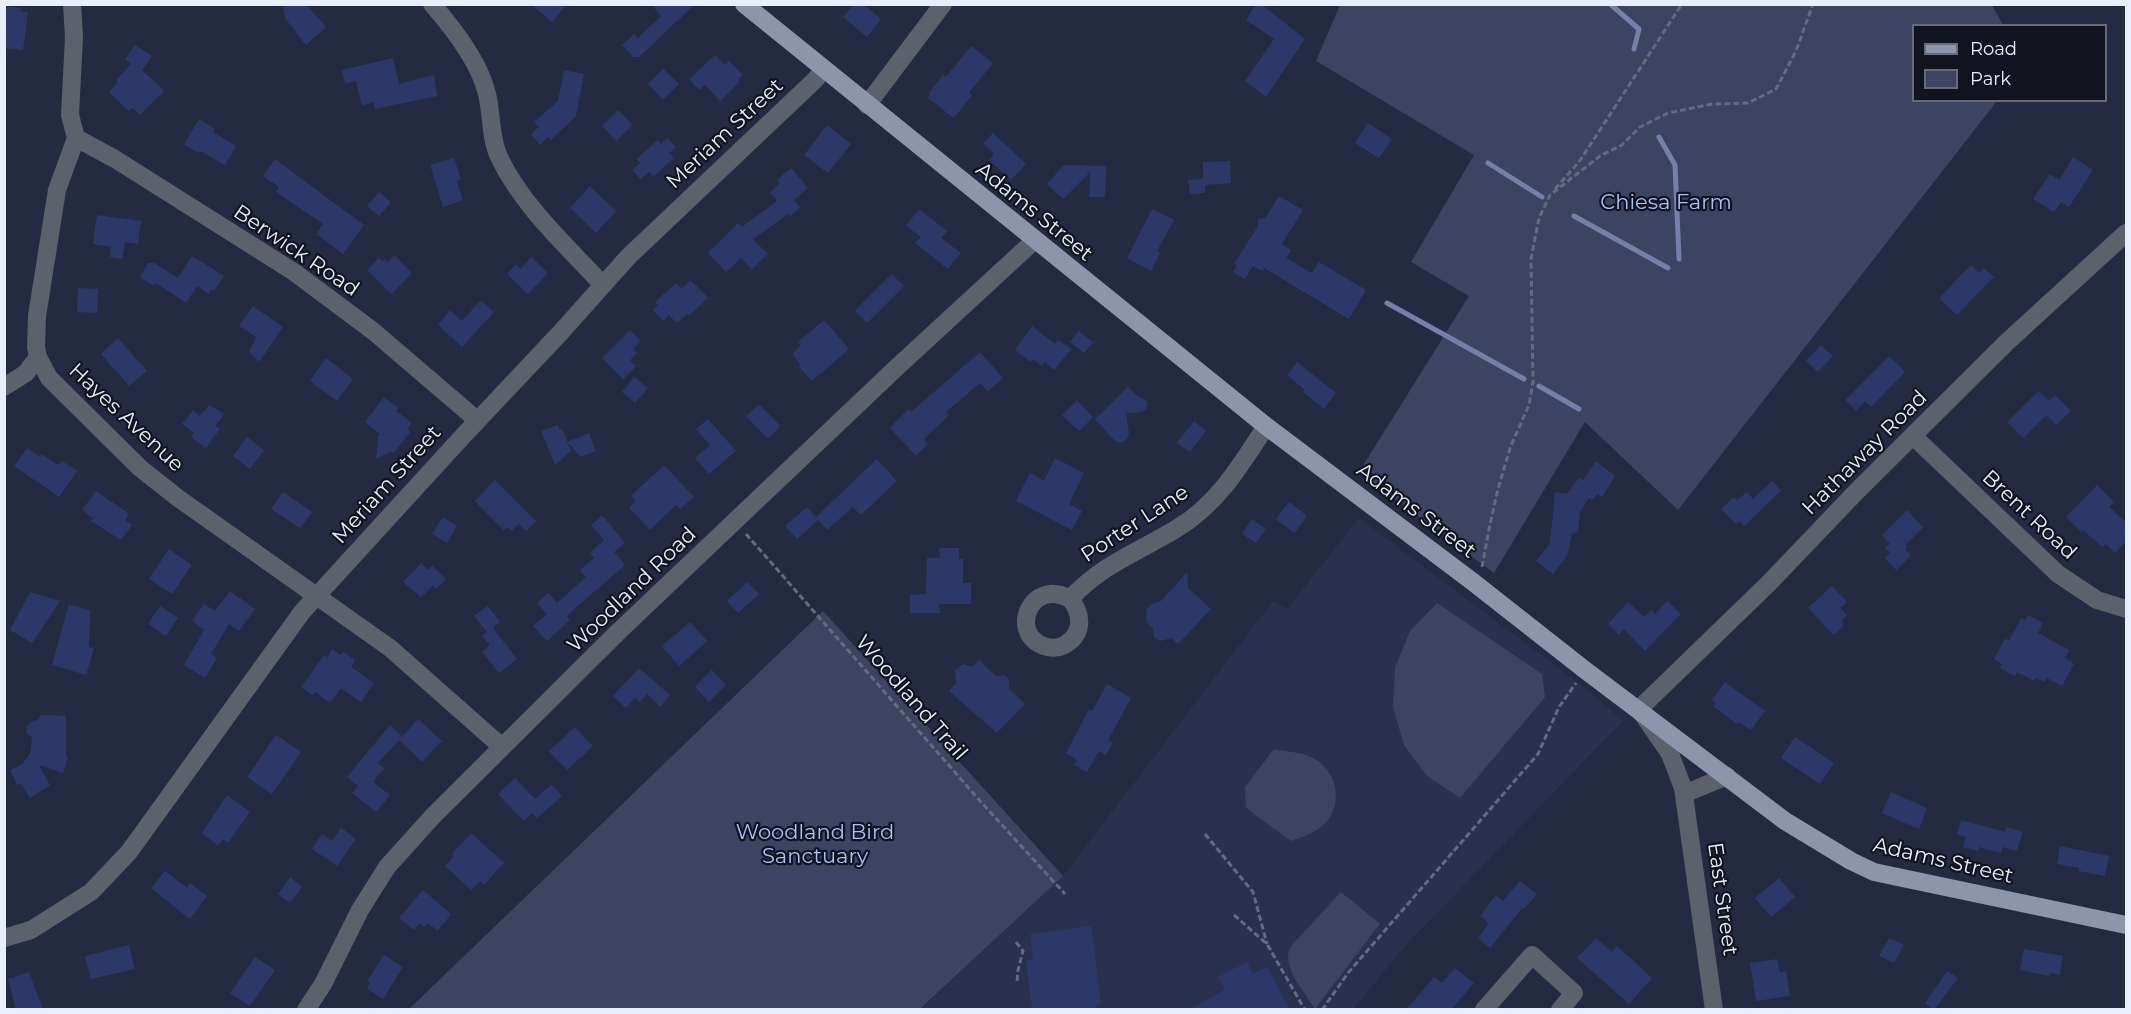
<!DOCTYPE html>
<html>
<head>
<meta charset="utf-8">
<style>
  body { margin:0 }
  #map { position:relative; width:2131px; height:1014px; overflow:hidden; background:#242a41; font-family:Montserrat,sans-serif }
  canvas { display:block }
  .frame { position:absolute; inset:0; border:6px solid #e9eefd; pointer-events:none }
  .legend { position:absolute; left:1912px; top:24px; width:195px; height:78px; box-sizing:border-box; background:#11141e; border:2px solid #676b77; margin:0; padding:8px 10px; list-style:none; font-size:18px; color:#e9eefd }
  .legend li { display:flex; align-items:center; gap:12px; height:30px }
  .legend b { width:30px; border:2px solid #676b77 }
</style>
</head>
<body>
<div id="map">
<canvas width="2131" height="1014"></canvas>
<div class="frame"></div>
<ul class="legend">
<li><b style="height:8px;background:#8d95ad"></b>Road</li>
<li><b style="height:16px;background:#3c4462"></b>Park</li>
</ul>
</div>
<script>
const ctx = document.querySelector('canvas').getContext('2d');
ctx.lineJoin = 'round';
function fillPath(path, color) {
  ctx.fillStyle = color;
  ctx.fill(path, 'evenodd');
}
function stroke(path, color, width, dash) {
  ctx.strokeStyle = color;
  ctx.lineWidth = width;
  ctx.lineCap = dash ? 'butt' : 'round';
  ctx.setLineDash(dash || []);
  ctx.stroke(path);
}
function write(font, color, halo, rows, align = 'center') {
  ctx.font = font + ' Montserrat,sans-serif';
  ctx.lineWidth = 4.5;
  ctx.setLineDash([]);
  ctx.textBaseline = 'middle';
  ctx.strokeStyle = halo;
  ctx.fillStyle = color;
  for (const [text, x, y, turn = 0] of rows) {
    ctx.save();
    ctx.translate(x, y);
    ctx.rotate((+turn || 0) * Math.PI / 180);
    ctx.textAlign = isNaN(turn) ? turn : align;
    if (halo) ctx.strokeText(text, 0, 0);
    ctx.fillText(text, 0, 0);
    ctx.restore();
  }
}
fillPath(new Path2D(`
  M1359,518L1594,695L1623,721L1405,946L1353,1009L920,1010L1063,876L1273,601L1287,609Z`), '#2a314e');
fillPath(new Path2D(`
  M1992,5L2003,25L1914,26V100L1997,101L1678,510L1585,422L1494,573L1359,472L1469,296L1411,262L1474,155L1316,61L1340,5Z
  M1437,603L1542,674L1545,697L1460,798L1427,776L1404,745L1393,707L1395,668L1410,631Z
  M823,611L1063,876L920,1009H409Z
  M1274,749C1287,752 1304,752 1315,759C1339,773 1344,809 1321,827C1313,834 1301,837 1291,841L1246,808L1245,787Z
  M1341,892L1380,924L1315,1009C1305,992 1278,964 1292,945Z`), '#3c4462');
stroke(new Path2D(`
  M1610,4L1639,29L1634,49
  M1659,137L1675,165L1679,259
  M1488,163L1542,197
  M1574,216L1668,268
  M1387,303L1524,379
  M1539,386L1579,409`), '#767fa7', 5);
fillPath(new Path2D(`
  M283,4H306L326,27L306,45L285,18Z
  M531,4H567L552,22Z
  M651,4H695L639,57H633L622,45L634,34L638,38L661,16Z
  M854,4H863L881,19L867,37L843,17Z
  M1256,4H1261L1305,39L1266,97L1245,81L1274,39L1246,20Z
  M4,6L21,8L20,11L28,12L23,50L4,48Z
  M135,45L152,56L142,70L164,91L140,115L133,108L129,111L109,92L118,82L116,80L131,64L125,59Z
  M971,46L993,63L969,93L972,95L954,118L928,98L930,95L928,94L943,75L946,77Z
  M715,55L725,65L729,61L743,75L738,79L740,81L720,101L705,85L699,90L689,79Z
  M393,58L399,84L434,75L437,96L375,109L373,102L362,106L356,81L345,84L342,70Z
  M663,69L679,84L663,100L648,84Z
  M564,70L584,74L576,116L551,140L548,137L540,145L531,134L539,127L534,122L558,101Z
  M618,110L633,125L616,141L602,126Z
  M199,119L215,129L213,132L236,146L225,165L200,151L199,153L184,145Z
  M1368,123L1392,139L1379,158L1355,143Z
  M827,125L851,144L828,173L804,155Z
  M993,133L1026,164L1011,180L989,160L994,154L983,143Z
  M667,138L676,147L669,153L674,158L653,177L649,172L641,179L632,170L640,163L636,159L658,140L661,144Z
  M2073,157L2093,170L2069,207L2061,202L2054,212L2033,199L2050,174L2059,180Z
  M454,158L461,180L457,181L463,200L443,207L430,165Z
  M275,159L364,225L343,254L316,234L323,224L276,192L279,187L263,176Z
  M1230,161L1231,183L1205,185V193L1190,194L1188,180L1203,179V162Z
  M1064,165L1106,166L1105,197H1089L1090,172L1063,199L1047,184Z
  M791,168L808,188L794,200L800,208L790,216L788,214L753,239L768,254L752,269L741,258L726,272L708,253L738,223L742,227L777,201L770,193L780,183L777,180Z
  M590,186L616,211L596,233L570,208Z
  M379,192L391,202L379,216L367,206Z
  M1279,196L1303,210L1282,244L1291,250L1286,258L1312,273L1319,262L1366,290L1349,319L1264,268L1262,271L1253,266L1245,279L1233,272L1237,266L1234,264L1258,226V219L1265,218Z
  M919,209L947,231L941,238L961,253L948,269L915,243L921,237L906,226Z
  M1152,209L1174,220L1157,251L1160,253L1151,271L1127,258Z
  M97,215L141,221L138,244L125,242L122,259L110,257L111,247L93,244Z
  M394,255L412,273L391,294L367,270L379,258L382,261L385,259L388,262Z
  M192,256L224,276L214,291L211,289L209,294L197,286L186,303L156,283L154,286L140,277L148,263H154L178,278Z
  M531,257L548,273L528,294L507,274L516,264L521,269Z
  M1971,265L1979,273L1984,268L1994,277L1957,315L1939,298Z
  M892,274L904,286L867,323L855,311Z
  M690,280L708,298L689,316L687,314L677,323L669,315L663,321L653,310L658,305L655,302L676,283L682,289Z
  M78,288L98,289L97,313L77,312Z
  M481,300L494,312L462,347L438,325L450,310L462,321Z
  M253,306L283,327L259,362L249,352L256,337L239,326Z
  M824,320L849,349L812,381L799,367L801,365L792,354L801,345L798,342Z
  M1032,326L1055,344L1058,340L1071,349L1054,370L1045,362L1042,366L1033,359L1031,362L1015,350Z
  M630,330L641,341L633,349L637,353L630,360L636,366L623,379L602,358Z
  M1079,331L1093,342L1084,353L1070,342Z
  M118,338L147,371L129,386L101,354Z
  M1821,345L1833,356L1818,372L1806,361Z
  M980,352L1003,378L988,392L980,383L946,412L949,415L924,439L928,444L916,456L890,428L909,409L911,412Z
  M1889,356L1905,372L1871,407L1865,401L1856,410L1846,400Z
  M326,358L353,379L337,401L310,381Z
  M1297,362L1336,393L1324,409L1303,392L1305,390L1287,375Z
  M634,377L648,388L635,403L622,392Z
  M1128,387L1137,396L1146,400L1148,405L1146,409L1142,412L1126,413L1129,433L1127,439L1120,443L1114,440L1095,419Z
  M2039,391L2049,401L2055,395L2071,411L2056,425L2047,415L2023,438L2007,422Z
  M384,397L398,408L396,411L412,423L407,429L410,432L394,453L391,451L376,459L378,437L380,434L365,422Z
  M1077,400L1093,417L1079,431L1062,415Z
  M759,404L780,426L768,439L746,416Z
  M209,405L224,414L215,426L220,429L206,448L191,437L194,433L182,424L193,410L200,416Z
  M708,419L736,451L709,474L695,458L710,445L696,429Z
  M1194,421L1206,431L1190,452L1177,443Z
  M558,425L560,430L562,429L571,451L555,465L541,431Z
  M589,433L596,451L581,457L567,442Z
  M247,437L264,450L250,469L233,456Z
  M27,448L40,457L42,454L58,465L62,461L77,471L59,497L14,466Z
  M1055,458L1084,473L1069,504L1082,511L1072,530L1016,501L1030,473L1044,481Z
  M877,459L897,481L861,515L853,507L827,530L818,520L797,539L785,526L807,507L816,517Z
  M1596,461L1615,476L1602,497L1597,494L1593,500L1589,498L1580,512L1578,532L1572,533L1567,556L1553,574L1536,561L1550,543L1555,492L1567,494L1579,478L1583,480Z
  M664,465L694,497L680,509L676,505L650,530L629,508L636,501L631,496Z
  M495,480L536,521L526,531L519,524L511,531L507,527L504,530L475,501Z
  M1772,481L1781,491L1744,526L1739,521L1736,524L1721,509L1734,497L1737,500L1747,492L1753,499Z
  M2097,485L2114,502L2109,507L2127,523V540L2115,553L2106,544L2102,547L2083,530L2081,532L2066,517Z
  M96,491L129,514L125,520L132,525L121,540L91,521L93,518L82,510Z
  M283,492L312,512L300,528L271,509Z
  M1289,502L1307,516L1294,533L1276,519Z
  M1907,510L1923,527L1905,545L1907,547L1905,549L1911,555L1896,570L1885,558L1890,553L1885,548L1890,544L1882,535Z
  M602,515L625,543L614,552L625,565L579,605L567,616L570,620L547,641L533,626L547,614L537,603L548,593L557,603L586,577L580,570L594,558L590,553L604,540L591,525Z
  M443,517L457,526L447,543L432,534Z
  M1252,519L1266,529L1256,543L1242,534Z
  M939,548H959V559H963V583H971V604H939L940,613H910V595L926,594L927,558H940Z
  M169,549L192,565L172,594L149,579Z
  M421,563L428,570L432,566L446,579L436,589L432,586L421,597L403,582Z
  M1187,572L1188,588L1211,609L1178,644L1172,638L1160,641L1154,637L1153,629L1147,622L1146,610L1151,604L1161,601Z
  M747,582L759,594L738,613L727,601Z
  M1832,586L1847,602L1840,608L1847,615L1841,621L1844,625L1834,635L1808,608Z
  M230,591L255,609L239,631L229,624L211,654L217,658L205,678L184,665L204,630L192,621L204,604L215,611Z
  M30,592L60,601L32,643L10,630Z
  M1667,601L1681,614L1645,651L1624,629L1619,635L1608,624L1628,602L1644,617L1651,610L1655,614Z
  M69,604L90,611L89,647L94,648L86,675L52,665Z
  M160,606L178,618L166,636L148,624Z
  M488,606L500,622L493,628L517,659L499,673L482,652L490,645L482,636L487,632L474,616Z
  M2028,615L2043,623L2038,633L2069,650L2065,658L2074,664L2062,686L2047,678L2044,682L2036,678L2034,681L2017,672L2015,676L2000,668L2002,664L1994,659L2005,638L2009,641L2021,618L2025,620Z
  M690,622L707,641L679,666L662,646Z
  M332,649L341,655L343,652L355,660L351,667L374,683L361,702L341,688L330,703L315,692L313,695L301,687L324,655L327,658Z
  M979,660L996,676L1005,675L1009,680V689L1025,704L997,733L949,691L956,683L955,670L963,664L972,667Z
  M639,668L670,695L660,707L647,694L639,702L635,698L626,708L613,696Z
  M712,670L726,685L709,702L695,687Z
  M1725,682L1765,711L1751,730L1739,722L1737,724L1713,706L1716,703L1712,700Z
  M1107,684L1131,698L1108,740L1113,743L1106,755L1099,751L1087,772L1074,765L1077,760L1066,753L1089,709L1092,711Z
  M41,715L66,716V756H68L63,773L39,765L50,785L30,798L21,783L17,785L10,770L22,764L30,754L32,737L27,734L26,726L32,721L38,720Z
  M418,719L442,741L422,762L399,740L378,763L384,768L373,782L390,795L376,812L352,793L358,786L347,777L390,725L402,737Z
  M575,727L593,746L567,770L549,751Z
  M276,735L301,752L272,794L247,777Z
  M1795,737L1834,763L1820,784L1781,758Z
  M515,778L535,799L552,784L562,796L537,818L532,813L524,821L498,794Z
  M1891,792L1927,808L1919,829L1882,813Z
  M227,795L250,812L228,843L223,839L218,846L202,833Z
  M1961,820L2005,832L2007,827L2023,832L2017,851L2003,847L2001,853L1979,847L1978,851L1963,847L1966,837L1957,834Z
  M341,828L356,839L337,866L312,849L322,834L332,841Z
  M471,833L504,863L484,885L480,881L471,890L445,866L454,856L452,854Z
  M2060,846L2109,856L2105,876L2079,871V868L2057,864Z
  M165,871L187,888L190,883L207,896L190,919L151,888Z
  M290,877L302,887L290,903L278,894Z
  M1779,878L1795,897L1771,917L1755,898Z
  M1520,881L1537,894L1524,909L1522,908L1490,948L1478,938L1489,923L1480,916L1496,895L1503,901Z
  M423,890L451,914L438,931L428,923L424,927L420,923L414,930L399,918Z
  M1091,926L1101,1003L1096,1004L1097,1010H1032L1026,960L1033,959L1030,934Z
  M1596,938L1612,952L1617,946L1652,978L1629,1004L1577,958Z
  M1889,938L1904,945L1894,963L1879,956Z
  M129,945L135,969L91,979L85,956Z
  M2024,949L2063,956L2060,975L2050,973L2049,976L2020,970Z
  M384,955L403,967L383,999L367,989L370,983L367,981Z
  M255,957L275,970L250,1006L230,993Z
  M1777,959L1780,973L1786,971L1790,996L1756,1001L1750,963Z
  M1247,962L1253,974L1267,967L1290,1010H1188L1225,990L1218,977Z
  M1455,968L1474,983L1451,1010H1406L1434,977L1442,983Z
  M1947,971L1958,978L1934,1010L1925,1003Z
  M29,972L43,1010H16L8,979Z`), '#2e3868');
stroke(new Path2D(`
  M1555,189L1579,162L1682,4
  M746,534L981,802L1065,894
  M1482,567L1489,529L1498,489L1510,448L1529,405L1533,382L1531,259L1539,218L1550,195L1600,156L1622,145L1640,127L1668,113L1712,104L1748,103L1776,89L1796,51L1813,4
  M1205,834L1253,892L1267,944
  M1234,915L1267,944L1305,1010
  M1016,942L1023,951L1018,970L1017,982
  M1322,1010L1348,973L1538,754L1559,707L1576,683`), '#656a7f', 3, [6, 3]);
stroke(new Path2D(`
  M72,4L74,37L70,115L76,138L57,190L37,316L36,347L38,357L49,378L140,468L178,498L390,648L502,747
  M432,4C453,28 480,64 487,94C492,114 490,138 499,157C523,207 566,245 603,285
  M867,105L943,4
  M76,138L115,159L294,272L373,331L477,420
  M4,387L26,373L38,357
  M1913,436L2058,574L2097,600L2126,609
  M1070,599C1082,613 1084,633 1066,644C1060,648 1051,649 1044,646C1008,633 1031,577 1070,599C1101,565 1138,552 1176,529C1217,505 1241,465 1266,426
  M1684,794L1727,776
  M4,938L31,930L91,892L129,852L302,612L463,436L562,331L628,257L815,80L823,70
  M306,1010L323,984L360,910L387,867L433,816L617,633L895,369L1035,240
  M1484,1010L1532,955L1574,993L1560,1010
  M1714,1010L1683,788L1670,754L1639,709L1769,583L1857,491L2007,342L2126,233`), '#5d616c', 18);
stroke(new Path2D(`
  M744,4L1266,426L1473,582L1585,670L1785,821L1851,861L1874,872L2126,925`), '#8d95ad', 18);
write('21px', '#e9eefd', '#11141e', [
  ["Meriam Street",725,134,-43],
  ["Adams Street",1034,212,39],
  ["Berwick Road",296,251,34],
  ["Hayes Avenue",126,418,43],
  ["Hathaway Road",1865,453,-45],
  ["Meriam Street",387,485,-48],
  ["Adams Street",1416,511,37],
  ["Brent Road",2029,515,43],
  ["Porter Lane",1135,524,-33],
  ["Woodland Road",632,590,-44],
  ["Woodland Trail",911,698,49],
  ["Adams Street",1943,861,13],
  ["East Street",1722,899,82]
]);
write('21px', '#adbefd', '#11141e', [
  ["Chiesa Farm",1666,203],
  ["Woodland Bird",815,833],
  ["Sanctuary",815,857]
]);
</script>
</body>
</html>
